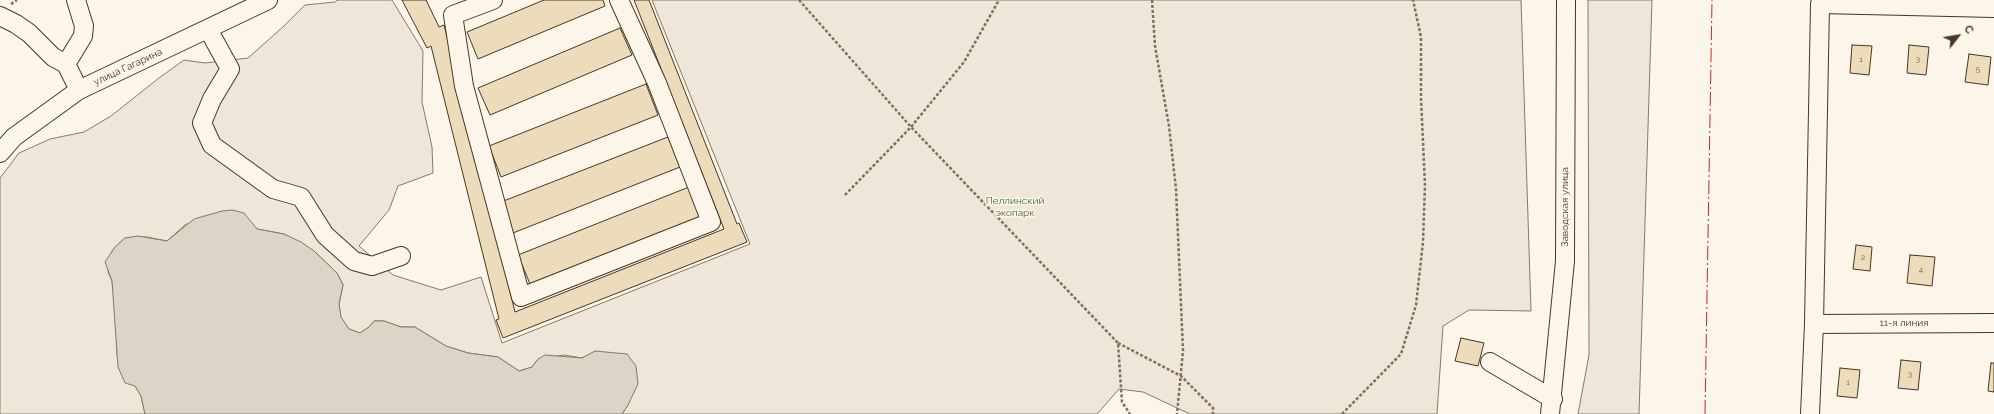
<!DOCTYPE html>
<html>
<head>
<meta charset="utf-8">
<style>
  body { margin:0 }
  #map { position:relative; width:1994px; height:414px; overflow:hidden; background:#fbf6e9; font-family:Raleway,sans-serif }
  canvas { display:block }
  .north { position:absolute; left:1938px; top:16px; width:40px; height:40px; -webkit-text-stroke:3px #fbf6e9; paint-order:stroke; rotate:59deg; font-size:11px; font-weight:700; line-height:16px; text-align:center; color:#4a3520 }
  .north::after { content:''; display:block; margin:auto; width:14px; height:18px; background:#4a3520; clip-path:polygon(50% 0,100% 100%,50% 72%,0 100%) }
</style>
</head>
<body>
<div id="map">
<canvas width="1994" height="414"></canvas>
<div class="north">С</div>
</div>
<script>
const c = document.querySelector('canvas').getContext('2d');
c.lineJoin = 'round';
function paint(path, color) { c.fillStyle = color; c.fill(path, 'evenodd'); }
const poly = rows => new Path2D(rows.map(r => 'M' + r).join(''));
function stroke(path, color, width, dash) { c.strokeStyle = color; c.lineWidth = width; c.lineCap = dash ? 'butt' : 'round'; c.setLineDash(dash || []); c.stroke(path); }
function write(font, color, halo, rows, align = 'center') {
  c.font = font + ' Raleway,sans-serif'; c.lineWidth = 3; c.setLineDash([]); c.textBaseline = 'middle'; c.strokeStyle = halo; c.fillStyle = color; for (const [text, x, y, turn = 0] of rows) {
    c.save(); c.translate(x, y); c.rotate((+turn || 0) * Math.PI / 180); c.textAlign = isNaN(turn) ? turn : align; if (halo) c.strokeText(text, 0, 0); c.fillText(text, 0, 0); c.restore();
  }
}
const green = poly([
  [337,0,392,0,423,51,422,102,432,147,433,173,398,186,389,210,359,246,393,275,441,290,481,277,502,343,750,244,652,0,1521,0,1531,311,1469,310,1443,326,1437,414,1190,414,1143,392,1119,389,1097,414,622,414,628,405,596,351,582,358,564,355,538,359,532,367,519,371,498,357,468,353,446,346,415,327,401,327,384,321,374,321,369,327,360,333,349,329,341,318,339,304,343,285,337,273,314,251,284,234,257,229,186,224,167,241,147,237,125,238,115,247,111,253,108,272,112,281,116,316,117,355,141,396,145,414,0,414,0,178,19,153,50,139,84,132,111,116,159,78,184,60,205,63,248,58,284,26,305,5,335,2,337,0],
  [1588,0,1652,0,1639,414,1578,414,1589,355,1588,0]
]);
paint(green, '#ede6d9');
stroke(green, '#887966', 1);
const water = poly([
  [232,210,244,213,257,229,284,234,301,242,314,251,337,273,343,285,339,304,341,317,349,329,360,333,369,327,374,321,384,321,401,327,415,327,446,346,468,353,498,357,519,371,532,367,538,359,545,355,582,358,595,351,627,354,636,366,638,384,628,405,622,414,145,414,141,396,135,386,125,383,118,367,112,281,105,262,115,247,125,238,138,236,167,241,194,219,222,211,232,210]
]);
paint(water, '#dcd4c6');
stroke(water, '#887966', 1);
const building = poly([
  [402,0,426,0,439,27,444,25,515,312,724,229,634,0,649,0,737,224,739,223,747,242,503,338,496,320,499,319,431,46,427,48,402,0],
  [544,0,603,0,605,6,478,59,467,32,544,0],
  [620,28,632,55,490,115,478,88,620,28],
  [1852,45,1872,46,1869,75,1850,73,1852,45],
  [1909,45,1929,47,1926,75,1907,73,1909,45],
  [1969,54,1991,57,1988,85,1965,82,1969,54],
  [646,84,658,115,501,177,489,146,646,84],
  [668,137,680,167,513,233,501,202,668,137],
  [689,187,700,217,530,284,518,255,689,187],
  [1856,245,1872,247,1870,271,1853,269,1856,245],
  [1910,255,1935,257,1932,286,1907,283,1910,255],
  [1461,338,1484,343,1478,366,1455,361,1461,338],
  [1901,360,1921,362,1918,390,1898,388,1901,360],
  [1991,363,1994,363,1994,392,1988,391,1991,363],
  [1840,368,1860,370,1857,398,1837,396,1840,368]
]);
paint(building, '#ecdcbc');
stroke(building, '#4a3520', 1);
const minor = poly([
  [76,0,84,26,83,36,66,64,79,90],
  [493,0,453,15,464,86,521,297,711,222,657,83,619,0],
  [0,16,16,24,29,33,53,57,66,64],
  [208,29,230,69,212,99,202,123,212,145,273,189,301,197,325,235,354,261,372,266,401,256],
  [0,153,14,137,79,90,268,0],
  [1814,324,1994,323],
  [1490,362,1553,399],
  [1550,414,1565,261,1566,0],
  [1810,414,1814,324,1820,4,1994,8]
]);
stroke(minor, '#4a3520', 20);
stroke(poly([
  [799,0,911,127,1118,343,1122,402,1130,414],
  [1152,0,1155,46,1169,126,1176,189,1183,351,1177,414],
  [11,4,17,0],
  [845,195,911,127,964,62,999,0],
  [1118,343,1181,376,1213,408,1213,414],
  [1342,414,1401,354,1416,305,1423,242,1425,185,1421,98,1421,37,1413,0]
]), '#7f6f5c', 2.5, [3, 2]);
stroke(minor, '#fbf6e9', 18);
stroke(poly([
  [1705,414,1712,0]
]), '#c62828', 1, [14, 3, 2, 3]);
write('8px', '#725f47', null, [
  ["1",1861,60],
  ["3",1918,60],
  ["5",1978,70],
  ["2",1863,258],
  ["4",1921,270],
  ["3",1910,375],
  ["1",1848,383]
]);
write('10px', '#4a3520', '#fbf6e9', [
  ["улица Гагарина",128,67,-25],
  ["Заводская улица",1565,207,-90],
  ["11-я линия",1904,323]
]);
write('10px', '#436837', '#fbf6e9', [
  ["Пеллинский",1015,201],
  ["экопарк",1015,213]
]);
</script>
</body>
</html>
